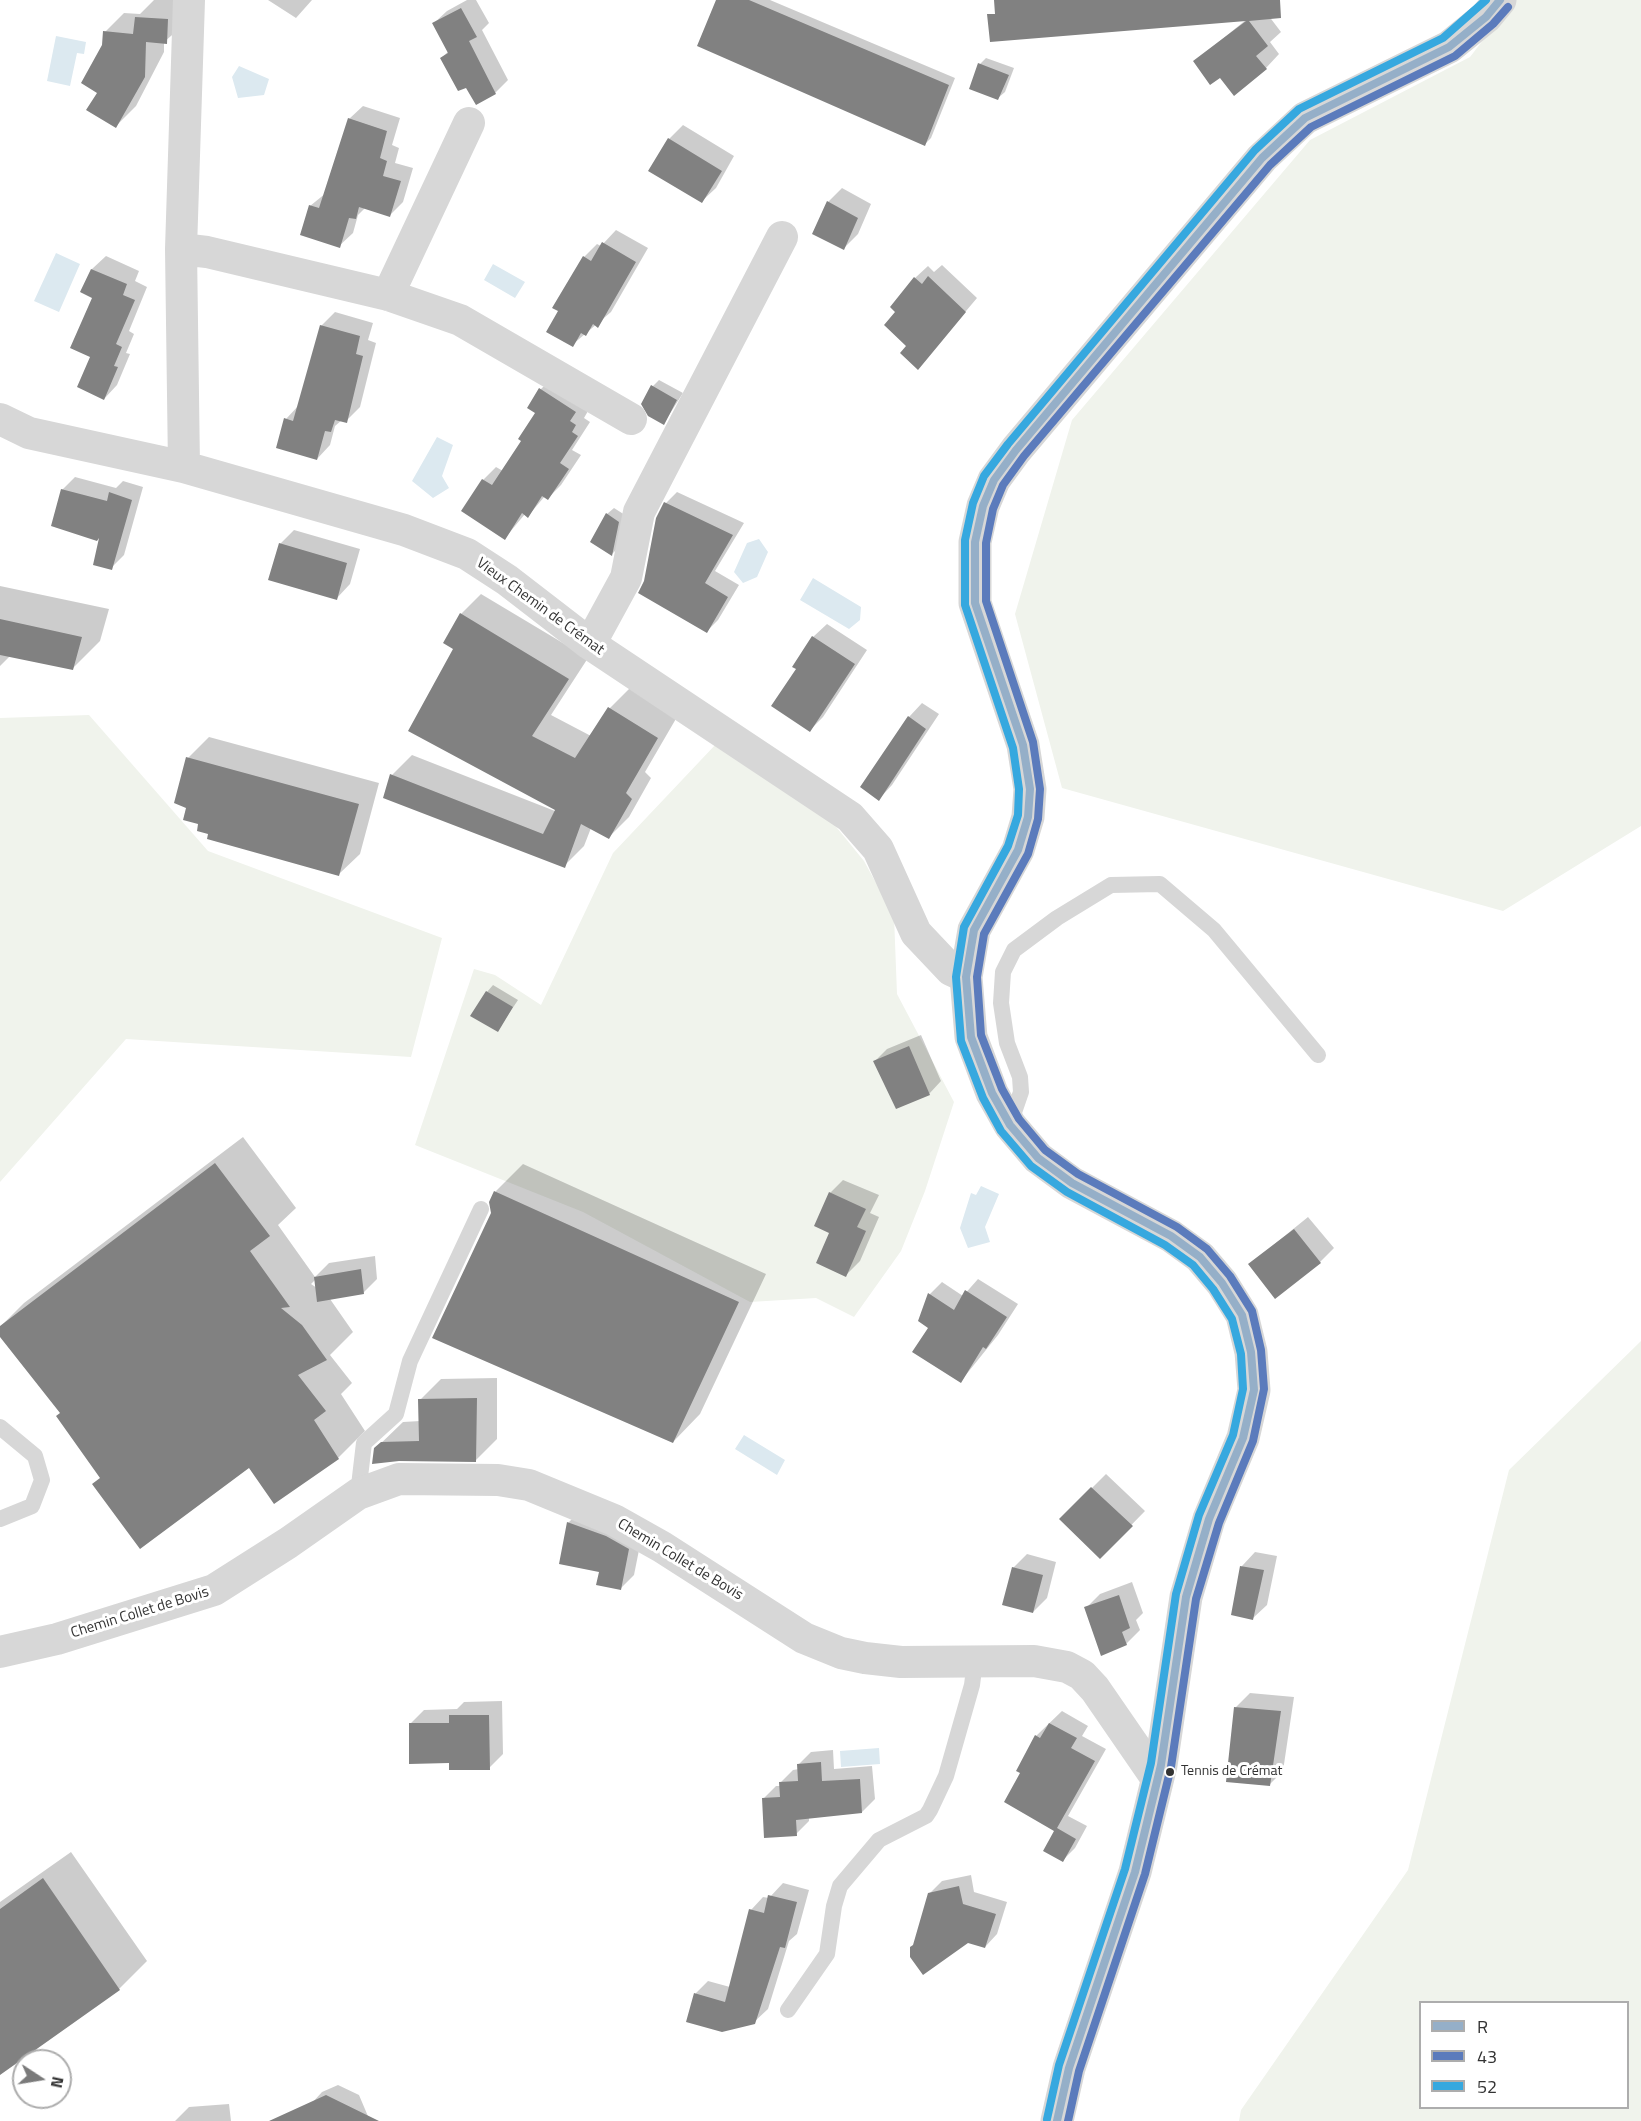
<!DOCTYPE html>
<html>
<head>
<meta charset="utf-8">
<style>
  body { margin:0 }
  #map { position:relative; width:1641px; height:2121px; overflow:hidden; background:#fff; font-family:"Titillium Web",sans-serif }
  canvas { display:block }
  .legend { position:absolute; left:1419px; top:2001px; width:210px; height:108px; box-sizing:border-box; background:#fff; border:2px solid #adadad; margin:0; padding:8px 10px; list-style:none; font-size:18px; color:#333 }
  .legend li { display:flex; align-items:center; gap:12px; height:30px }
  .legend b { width:30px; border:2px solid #adadad }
  .north { position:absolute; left:12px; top:2049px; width:60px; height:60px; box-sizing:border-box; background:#fff; border:2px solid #adadad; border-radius:50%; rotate:102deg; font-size:16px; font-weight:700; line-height:24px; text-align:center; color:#333 }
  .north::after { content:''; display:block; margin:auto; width:21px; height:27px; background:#7a7a7a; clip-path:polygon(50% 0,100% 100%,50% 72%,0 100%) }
</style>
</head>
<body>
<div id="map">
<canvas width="1641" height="2121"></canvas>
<ul class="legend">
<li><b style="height:8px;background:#95afc8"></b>R</li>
<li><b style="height:8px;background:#5b7bbc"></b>43</li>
<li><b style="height:8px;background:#36a8df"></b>52</li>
</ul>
<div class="north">N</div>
</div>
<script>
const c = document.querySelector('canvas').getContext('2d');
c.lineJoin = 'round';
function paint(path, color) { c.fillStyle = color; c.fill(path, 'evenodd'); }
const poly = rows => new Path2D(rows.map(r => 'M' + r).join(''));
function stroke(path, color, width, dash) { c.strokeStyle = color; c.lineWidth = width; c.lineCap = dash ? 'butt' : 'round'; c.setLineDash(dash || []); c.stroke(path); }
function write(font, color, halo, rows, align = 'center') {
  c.font = font + ' "Titillium Web",sans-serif'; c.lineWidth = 6; c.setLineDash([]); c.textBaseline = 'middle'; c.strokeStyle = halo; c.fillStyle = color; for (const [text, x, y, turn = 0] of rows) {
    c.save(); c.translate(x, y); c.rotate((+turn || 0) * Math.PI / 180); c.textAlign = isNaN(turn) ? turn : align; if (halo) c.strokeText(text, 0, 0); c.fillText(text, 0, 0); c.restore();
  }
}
paint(poly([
  [1514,0,1641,0,1641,826,1503,911,1062,788,1015,614,1072,420,1310,140,1470,57],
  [89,715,208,851,442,938,411,1057,126,1039,0,1182,0,718],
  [717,743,833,823,864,861,894,916,897,994,954,1102,925,1191,901,1251,854,1317,816,1298,750,1302,583,1212,415,1145,474,969,495,975,541,1005,613,853],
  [1641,1341,1641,2121,1239,2121,1241,2110,1408,1870,1509,1470],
  [1420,2002,1628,2002,1628,2108,1420,2108]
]), '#f0f3ec');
paint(poly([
  [56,36,86,42,84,54,77,53,70,86,47,81],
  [239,66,269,79,264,95,238,98,232,77],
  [56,253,80,264,59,312,34,301],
  [493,264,525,282,515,298,484,280],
  [437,437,453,445,442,476,449,488,433,498,412,481],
  [759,539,768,552,757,577,743,583,734,572,747,543],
  [813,578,861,607,860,620,849,629,800,600],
  [981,1186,999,1194,985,1227,990,1242,968,1248,960,1228,971,1193,976,1195],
  [744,1435,785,1460,777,1475,735,1449],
  [879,1748,880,1764,841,1767,840,1751]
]), '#dce9f0');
paint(poly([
  [154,0,187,0,186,23,164,42,164,52,136,106,116,126,99,93,105,32,124,13,140,14],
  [268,0,312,0,296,18],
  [467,0,476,0,489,23,482,30,508,80,495,93,476,103,467,86,441,58,449,51,434,23,447,11],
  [718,0,770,0,955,78,931,138,924,145],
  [1262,7,1281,32,1270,42,1279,54,1266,68,1220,75,1195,61],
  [986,58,1014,68,1005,92,998,98,980,64],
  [363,106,400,118,392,145,399,148,395,163,413,168,403,202,390,215,365,208,358,215,353,233,339,246,310,206,326,193,349,119],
  [683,125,734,156,716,188,702,201,669,139],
  [842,188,871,204,858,234,844,248,828,202],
  [616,230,648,248,611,312,572,345,584,257,597,244,601,246],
  [106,256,139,271,135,281,147,287,129,331,134,334,126,353,130,354,117,385,104,399,92,357,94,297,82,292,92,269],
  [942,265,977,298,918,368,897,312,915,278,928,266,934,272],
  [335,312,373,323,368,340,376,343,360,407,346,421,342,420,335,426,330,445,317,459,286,419,299,405,321,326],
  [554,376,588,411,584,418,590,422,572,450,581,455,561,485,548,498,545,496,528,516,525,514,505,538,483,480,496,467,503,471,523,441,537,412,541,389],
  [659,380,683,393,664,423,653,386],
  [75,477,116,488,123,481,143,487,124,555,111,568,101,534,62,490],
  [677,492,744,523,715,571,739,585,718,620,707,631,645,582,666,503],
  [614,508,625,515,618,548,612,554,607,514],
  [294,530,360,549,350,584,337,598,280,544],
  [0,586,109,609,100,641,72,669,11,655,0,666],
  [481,594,588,658,551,715,591,736,610,708,630,688,677,717,645,772,651,778,629,817,609,837,591,828,584,846,564,866,392,775,412,755,560,813,455,648,461,614],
  [827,624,867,650,823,717,810,730,798,669,813,637],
  [922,703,939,714,892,785,879,799,909,717],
  [209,737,379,783,360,854,339,874,210,833,188,807,188,758],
  [493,985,518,1000,498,1030,487,992],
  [921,1035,941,1081,929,1094,875,1061,887,1049],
  [243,1137,296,1208,278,1225,315,1277,329,1263,375,1256,377,1279,363,1293,330,1299,353,1332,330,1355,352,1383,341,1394,365,1431,338,1458,102,1477,61,1413,0,1334,0,1327,24,1303],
  [316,1279,317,1288,311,1284],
  [523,1164,766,1274,700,1414,673,1442,492,1214,491,1203,496,1191],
  [843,1180,879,1195,870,1213,879,1217,860,1261,846,1275,831,1232,830,1193],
  [1308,1217,1334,1248,1320,1262,1250,1264],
  [978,1279,1018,1304,998,1335,961,1381,930,1328,930,1294,942,1282,963,1296],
  [497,1378,497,1439,476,1460,375,1449,403,1422,420,1421,420,1400,441,1379],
  [1106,1474,1145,1511,1100,1557,1061,1519],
  [582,1509,642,1535,634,1575,620,1589,601,1571,568,1523],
  [1255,1552,1277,1556,1267,1605,1253,1618,1232,1614,1242,1566],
  [1027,1554,1056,1562,1047,1598,1033,1612,1013,1568],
  [1132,1582,1143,1613,1136,1620,1140,1630,1126,1644,1086,1608,1100,1594],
  [1250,1693,1294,1697,1283,1771,1269,1785,1236,1707],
  [502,1701,503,1754,489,1768,451,1762,410,1724,424,1710,457,1709,464,1702],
  [1062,1711,1088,1726,1082,1736,1106,1749,1068,1816,1087,1826,1075,1848,1063,1860,1056,1830,1022,1773,1036,1736],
  [833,1750,834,1769,872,1766,875,1799,862,1812,809,1818,809,1821,796,1834,763,1799,776,1786,781,1786,780,1783,793,1770,799,1769,798,1765,811,1752],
  [71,1852,147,1961,119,1989,0,2056,0,1902],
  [971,1875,974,1892,1007,1902,997,1934,985,1947,968,1941,915,1945,929,1894,942,1881],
  [783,1883,809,1890,797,1934,789,1941,768,2009,754,2022,688,2021,696,1993,708,1981,730,1987,751,1910,763,1897,769,1898],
  [338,2085,359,2095,370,2121,307,2121,311,2104,322,2092],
  [229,2104,231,2121,175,2121,189,2107]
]), '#0003');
paint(poly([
  [716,0,749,0,949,85,925,146,697,46],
  [994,0,1280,0,1281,18,1249,21,1268,46,1256,56,1267,69,1234,96,1220,78,1210,85,1193,61,1246,21,990,42,987,14,995,14],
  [461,8,477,37,469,41,496,94,476,105,466,88,458,91,440,58,448,53,432,23],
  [135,17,168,19,167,44,146,42,145,77,116,128,86,110,97,93,81,83,102,45,103,31,133,34],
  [978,63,1009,75,998,100,969,89],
  [348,118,387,131,380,158,387,161,383,176,401,181,390,217,359,207,356,219,349,218,340,248,300,235,309,205,319,208],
  [668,138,722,171,702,203,648,171],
  [827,201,858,218,844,250,812,234],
  [602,242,636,262,598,328,593,324,586,336,581,333,573,347,546,332,558,311,552,308,583,256,591,261],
  [91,269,127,284,123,295,135,300,116,344,122,347,114,366,118,367,104,400,77,387,90,357,70,348,92,298,80,292],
  [928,276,966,312,918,370,900,353,906,346,884,325,895,312,890,307,914,277,922,284],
  [320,325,360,336,356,354,363,356,347,423,335,420,331,432,325,431,317,460,276,448,284,418,293,421],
  [651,385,677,400,664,425,648,416,641,404],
  [539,388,576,412,570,421,576,425,572,432,578,436,560,463,569,469,548,500,542,496,528,518,522,513,505,540,461,511,482,479,492,485,521,441,518,439,535,413,527,408],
  [61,489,107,501,109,492,132,500,112,570,93,565,99,538,97,541,51,526],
  [664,502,733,535,705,583,728,597,707,633,638,593,644,581,656,518],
  [606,513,619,522,612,556,590,542],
  [279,543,347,563,337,600,268,580],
  [460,613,569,679,532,736,575,758,608,707,658,738,626,793,632,799,609,839,581,824,565,868,383,798,390,774,543,834,555,810,408,731,453,649,443,643],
  [0,619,82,637,73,670,0,655],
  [812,636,855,664,810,732,771,706,796,669,792,667],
  [908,716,926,729,879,801,860,787],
  [186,757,359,804,339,876,207,839,208,834,197,831,198,824,183,820,186,808,174,803],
  [486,991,513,1007,498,1032,470,1016],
  [909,1046,930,1095,896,1109,873,1061],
  [215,1163,270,1236,250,1251,290,1307,281,1308,302,1325,327,1360,298,1375,326,1411,314,1420,339,1459,274,1504,249,1468,140,1549,92,1484,100,1478,56,1416,60,1413,0,1337,0,1326],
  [494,1191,739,1302,673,1443,432,1338,491,1213,489,1202],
  [829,1192,866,1209,857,1227,866,1231,846,1277,816,1263,829,1233,814,1226],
  [1294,1229,1321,1263,1275,1299,1248,1264],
  [361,1269,364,1294,317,1302,314,1277],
  [965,1290,1007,1317,986,1349,983,1347,961,1383,912,1352,928,1328,918,1321,928,1293,954,1310],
  [477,1398,476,1462,399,1461,372,1464,374,1448,381,1442,419,1441,418,1399],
  [1091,1487,1133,1526,1100,1559,1059,1519],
  [567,1522,606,1536,629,1549,621,1590,596,1585,599,1572,559,1564],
  [1240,1566,1264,1570,1253,1620,1231,1615],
  [1012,1567,1043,1575,1033,1613,1002,1605],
  [1119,1595,1130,1628,1122,1632,1127,1645,1101,1656,1084,1607],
  [1234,1707,1281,1711,1270,1786,1226,1782],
  [449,1715,489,1715,490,1770,449,1770,449,1763,409,1764,409,1723,449,1723],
  [1049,1723,1077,1738,1071,1748,1095,1761,1057,1828,1076,1839,1063,1862,1043,1851,1054,1831,1004,1802,1020,1773,1016,1771,1035,1735,1040,1738],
  [821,1762,822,1781,860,1779,862,1813,796,1820,797,1836,764,1838,762,1798,780,1797,779,1782,798,1781,797,1764],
  [43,1878,120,1990,0,2075,0,1909],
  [959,1886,963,1904,996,1914,985,1948,968,1943,923,1975,910,1957,910,1947,913,1945,928,1893],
  [768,1895,797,1902,785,1948,780,1947,755,2024,722,2032,686,2022,694,1993,725,2002,749,1909,764,1913],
  [326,2095,379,2121,269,2121]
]), '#818181');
stroke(poly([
  [1010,1124,1021,1092,1020,1077,1007,1043,1001,1003,1003,972,1014,950,1057,918,1111,885,1160,884,1214,930,1318,1055],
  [0,1427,35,1456,42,1480,32,1506,0,1519],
  [358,1494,364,1443,396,1414,410,1361,481,1209],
  [788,2010,827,1954,834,1906,840,1886,879,1840,926,1816,930,1810,946,1776,972,1685,975,1661]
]), '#d7d7d7', 16);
stroke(poly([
  [181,249,207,252,388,295,460,320,631,419],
  [388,295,469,123],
  [0,419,29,433,184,467,404,530,467,554,507,580,590,644,850,817,878,849,916,933,951,970,966,977],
  [184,467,181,249,189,0],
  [590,644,626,578,639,512,782,237],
  [0,1652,57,1639,214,1590,288,1543,358,1494,399,1479,498,1480,529,1485,614,1520,662,1547,804,1638,841,1653,865,1658,901,1662,1034,1661,1067,1667,1082,1675,1095,1689,1157,1779]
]), '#d7d7d7', 32);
stroke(poly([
  [1057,2121,1069,2068,1135,1872,1161,1765,1186,1597,1209,1519,1243,1438,1254,1390,1251,1352,1242,1315,1222,1283,1200,1257,1171,1236,1072,1183,1038,1158,1010,1125,992,1093,971,1037,966,977,974,930,1018,850,1028,817,1030,789,1023,745,975,603,975,542,983,506,994,480,1016,450,1262,158,1305,118,1449,47,1486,17,1500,0]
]), '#d7d7d7', 33);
stroke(poly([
  [1057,2121,1069,2068,1135,1872,1161,1765,1186,1597,1209,1519,1243,1438,1254,1390,1251,1352,1242,1315,1222,1283,1200,1257,1171,1236,1072,1183,1038,1158,1010,1125,992,1093,971,1037,966,977,974,930,1018,850,1028,817,1030,789,1023,745,975,603,975,542,983,506,994,480,1016,450,1262,158,1305,118,1449,47,1486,17,1500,0]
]), '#95afc8', 8);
stroke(poly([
  [1068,2121,1079,2071,1145,1874,1171,1767,1196,1599,1219,1523,1253,1441,1264,1389,1261,1350,1252,1311,1230,1276,1207,1249,1177,1227,1078,1174,1045,1150,1019,1119,1002,1089,981,1035,977,977,984,934,1028,854,1038,819,1040,789,1033,742,986,601,986,543,993,509,1003,485,1024,456,1270,165,1311,127,1455,56,1493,24,1508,7]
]), '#5b7bbc', 8);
stroke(poly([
  [1047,2119,1059,2065,1125,1869,1151,1763,1176,1594,1199,1515,1233,1435,1243,1389,1241,1354,1232,1319,1213,1289,1193,1265,1165,1245,1067,1192,1031,1166,1001,1131,983,1098,961,1041,956,977,964,927,1008,846,1018,815,1019,789,1013,748,965,605,965,540,973,503,984,476,1008,444,1255,150,1299,109,1443,38,1486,0]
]), '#36a8df', 8);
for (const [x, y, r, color] of [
  [1170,1772,5,"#333"]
]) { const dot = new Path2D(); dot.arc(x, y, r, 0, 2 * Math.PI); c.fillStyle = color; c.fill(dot); stroke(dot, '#fff', 2); }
write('14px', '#333', '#fff', [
  ["Tennis de Crémat",1181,1772]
], 'left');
write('15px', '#333', '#fff', [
  ["Vieux Chemin de Crémat",540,607,36],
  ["Chemin Collet de Bovis",680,1560,31],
  ["Chemin Collet de Bovis",140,1613,-17]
]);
</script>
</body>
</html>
